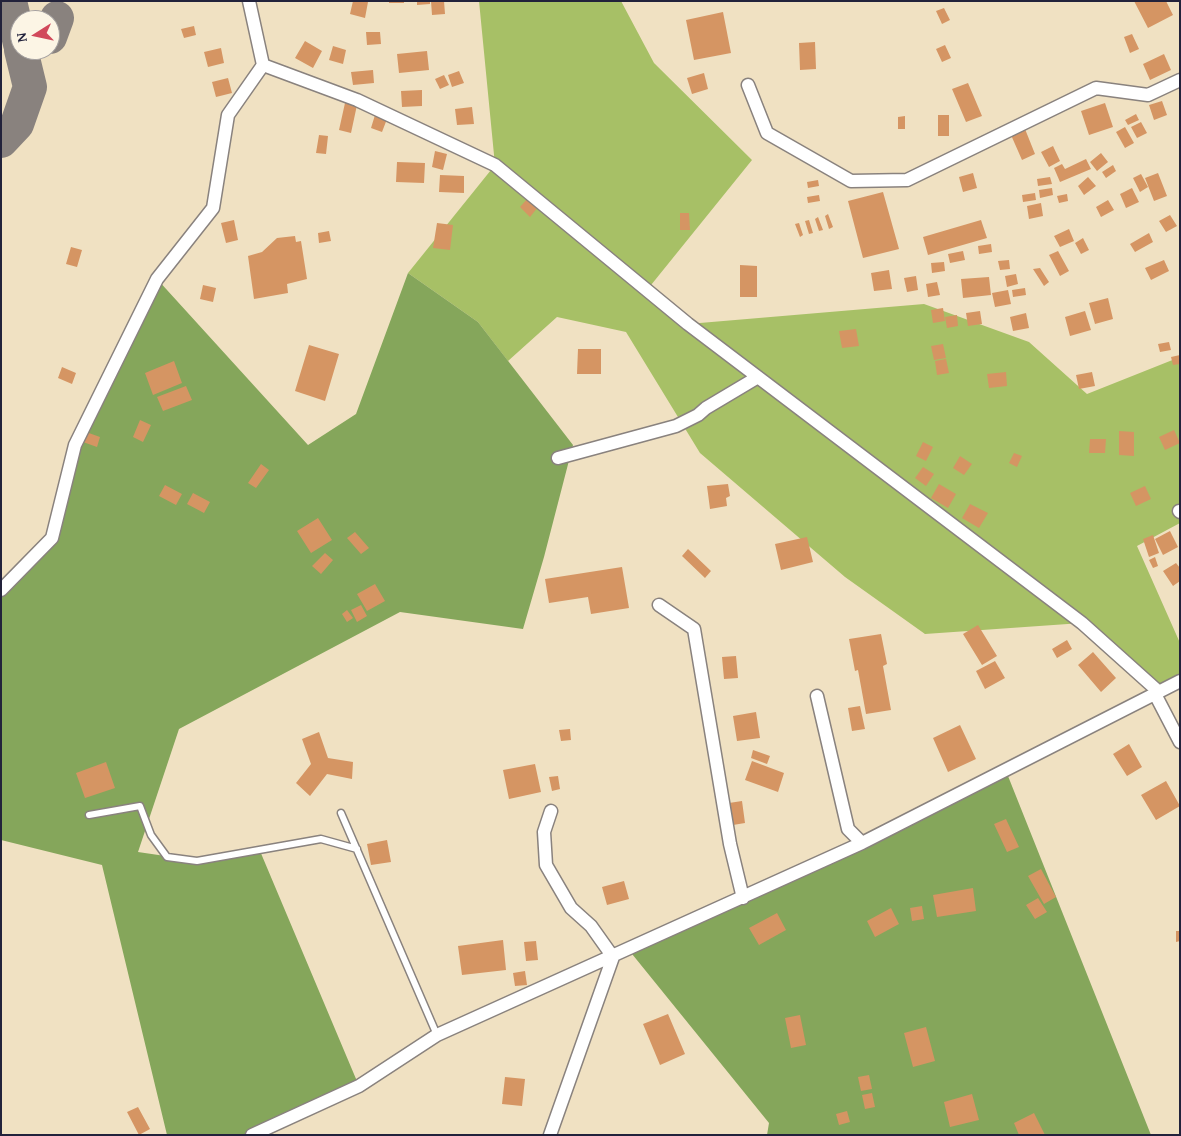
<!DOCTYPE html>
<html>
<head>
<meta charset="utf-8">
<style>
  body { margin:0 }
  #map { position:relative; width:1181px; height:1136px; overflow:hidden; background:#f0e1c2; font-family:"Gentium Book Plus",serif }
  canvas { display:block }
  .frame { position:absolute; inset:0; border:2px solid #22223b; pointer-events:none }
  .north { position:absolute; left:10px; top:10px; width:50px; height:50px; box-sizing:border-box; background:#fcf5e5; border:1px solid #a5a1a1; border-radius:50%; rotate:260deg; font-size:14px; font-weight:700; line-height:20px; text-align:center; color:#22223b }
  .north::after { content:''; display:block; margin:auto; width:18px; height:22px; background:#d1495b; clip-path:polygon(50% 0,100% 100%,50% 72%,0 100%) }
</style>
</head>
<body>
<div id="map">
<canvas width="1181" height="1136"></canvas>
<div class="frame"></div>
<div class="north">N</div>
</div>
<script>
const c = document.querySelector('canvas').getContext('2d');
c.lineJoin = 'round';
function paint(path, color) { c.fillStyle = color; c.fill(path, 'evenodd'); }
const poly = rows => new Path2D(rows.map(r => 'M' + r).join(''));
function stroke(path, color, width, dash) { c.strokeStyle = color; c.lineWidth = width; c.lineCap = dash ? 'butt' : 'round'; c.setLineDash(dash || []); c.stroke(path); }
paint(poly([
  [479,1,621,1,654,63,752,160,647,290,688,324,924,304,1029,342,1087,394,1180,357,1180,523,1137,546,1180,643,1180,681,1159,692,1082,623,925,634,845,577,700,453,626,332,557,317,508,361,478,322,408,273,495,165]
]), '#a7c066');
paint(poly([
  [408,273,478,322,573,445,544,557,523,629,400,612,179,729,138,852,206,862,260,851,359,1086,252,1135,167,1135,102,865,1,840,1,590,52,538,75,445,157,279,308,445,356,414],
  [1006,771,1151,1135,767,1135,769,1123,628,949]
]), '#85a65b');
stroke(poly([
  [10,1,20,44],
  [50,37,57,18],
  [1,141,17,124,30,87,21,50]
]), '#89827e', 34);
paint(poly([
  [353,1,368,2,365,18,350,14],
  [389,1,404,1,404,3,389,3],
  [417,1,430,1,430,4,417,5],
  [431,1,444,1,445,14,432,15],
  [1134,1,1166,1,1173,15,1148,28],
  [944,8,950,20,942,24,936,11],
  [723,12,731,53,694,60,686,20],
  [194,26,196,35,184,38,181,29],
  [366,32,380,32,381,44,367,45],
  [1132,34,1139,49,1130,53,1124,37],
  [305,41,322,51,313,68,295,58],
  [815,42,816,69,800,70,799,43],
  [945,45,951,58,942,62,936,49],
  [333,46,346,50,343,64,329,60],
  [221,48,224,63,208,67,204,52],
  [427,51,429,70,399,73,397,54],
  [1164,54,1171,70,1150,80,1143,64],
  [373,70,374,83,353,85,351,72],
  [459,71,464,83,452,87,448,75],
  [704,73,708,89,692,94,687,78],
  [444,75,449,85,440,89,435,79],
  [228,78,232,93,216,97,212,82],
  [968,83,982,116,966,122,952,89],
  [422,90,422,106,402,107,401,91],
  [1162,101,1167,115,1154,120,1149,105],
  [345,103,357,105,351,133,339,130],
  [1105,103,1113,127,1089,135,1081,111],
  [472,107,474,124,457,125,455,109],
  [1136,114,1139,120,1128,125,1125,120],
  [375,115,387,119,382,132,371,128],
  [938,115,949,115,949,136,938,136],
  [905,116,905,129,898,129,898,117],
  [1141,122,1147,133,1137,138,1131,127],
  [1125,127,1134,143,1125,148,1116,132],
  [1025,129,1035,154,1022,160,1011,135],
  [319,135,328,136,326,154,316,153],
  [1053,146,1060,161,1049,167,1041,152],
  [435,151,447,154,443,170,432,167],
  [1101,153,1108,162,1097,171,1090,162],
  [1086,159,1091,169,1060,182,1054,168,1062,164,1065,169],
  [397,162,425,163,424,183,396,182],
  [1113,165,1116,171,1106,178,1102,172],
  [973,173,977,188,963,192,959,177],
  [1158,173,1167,196,1154,201,1145,178],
  [1141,174,1148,187,1140,192,1133,178],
  [440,175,464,176,464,193,439,192],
  [1050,177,1052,184,1038,186,1037,179],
  [1088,177,1096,186,1084,195,1078,186],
  [818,180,819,186,808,188,807,182],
  [1052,188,1053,195,1040,198,1039,190],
  [1132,188,1139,202,1126,208,1120,194],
  [883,192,899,249,863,258,848,201],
  [1035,193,1036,200,1023,202,1022,195],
  [1067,194,1068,201,1059,203,1057,196],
  [819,195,820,201,808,203,807,197],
  [528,198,538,207,530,217,520,207],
  [1108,200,1114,210,1101,217,1096,207],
  [1041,203,1043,216,1029,219,1027,206],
  [680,213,689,213,690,230,680,230],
  [828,214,833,227,829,229,825,216],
  [1170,215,1177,226,1166,232,1159,221],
  [818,217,823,230,819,231,815,219],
  [234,220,238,240,226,243,221,223],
  [809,220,813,233,809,234,805,221],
  [981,220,987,238,928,255,923,237],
  [437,223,453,225,450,250,433,248],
  [799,223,803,235,800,237,795,224],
  [1069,229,1074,241,1060,247,1054,236],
  [329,231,331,241,319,243,318,233],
  [1149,233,1153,242,1135,252,1130,244],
  [295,236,296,242,301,241,307,279,287,284,288,293,254,299,248,256,262,252,277,238],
  [1083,238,1089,250,1081,254,1075,243],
  [991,244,992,252,979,254,978,246],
  [71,247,82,250,77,267,66,264],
  [963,251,965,260,950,263,948,254],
  [1058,251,1069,271,1060,276,1049,255],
  [1009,260,1010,269,1000,270,998,261],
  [1164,260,1169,271,1151,280,1145,268],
  [944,262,945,271,932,273,931,263],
  [740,265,757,266,757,297,740,297],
  [1040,268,1049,282,1044,286,1033,269],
  [889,270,892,289,874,291,871,273],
  [1016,274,1018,284,1007,287,1005,276],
  [916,276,918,290,907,292,904,278],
  [989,277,991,295,963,298,961,279],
  [937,282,940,295,928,297,926,284],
  [203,285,216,288,213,302,200,299],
  [1025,288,1026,295,1013,297,1012,290],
  [1008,290,1011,304,995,307,992,293],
  [1108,298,1113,319,1095,324,1089,303],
  [943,308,945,321,933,323,931,310],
  [980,311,982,324,968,326,966,313],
  [1085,311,1091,330,1070,336,1065,317],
  [1026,313,1029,328,1013,331,1010,317],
  [957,315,958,326,947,328,945,317],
  [856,329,859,346,842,348,839,331],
  [1169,342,1171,350,1160,352,1158,344],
  [943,344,946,358,934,360,931,346],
  [309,345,339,354,325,401,295,391],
  [578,349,601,349,601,374,577,374],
  [1180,355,1180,364,1173,365,1171,357],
  [946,359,949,373,937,375,935,361],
  [174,361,182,383,153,395,145,373],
  [62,367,76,373,72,384,58,378],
  [1006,372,1007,386,989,388,987,374],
  [1092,372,1095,386,1079,389,1076,375],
  [186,386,192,400,163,411,157,397],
  [140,420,151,425,143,442,133,437],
  [1174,430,1180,443,1165,450,1159,437],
  [1119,431,1134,432,1134,456,1119,455],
  [86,432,100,437,97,447,83,442],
  [1090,439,1106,439,1105,453,1089,453],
  [923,442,933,447,926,461,916,456],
  [1014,453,1022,456,1017,467,1009,463],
  [960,456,972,464,964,475,953,468],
  [261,464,269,470,256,488,248,483],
  [923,467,934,474,926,486,915,478],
  [728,484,730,496,726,498,727,506,710,509,707,486],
  [939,484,956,494,948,508,931,498],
  [165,485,182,494,176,505,159,496],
  [1145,486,1151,499,1136,506,1130,493],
  [193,493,210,502,204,513,187,504],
  [970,504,988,513,979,528,962,518],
  [318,518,332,540,311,553,297,531],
  [1170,531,1178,547,1163,555,1155,539],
  [355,532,369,548,361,554,347,538],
  [1153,535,1159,553,1149,557,1143,539],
  [807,537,813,562,781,570,775,544],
  [688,549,711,571,705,578,682,556],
  [325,553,333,560,321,574,312,566],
  [1155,557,1158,566,1153,568,1149,560],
  [1176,563,1180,568,1180,581,1173,586,1163,571],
  [622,567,629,608,591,614,588,597,549,603,545,579],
  [375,584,385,601,367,611,357,594],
  [361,605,367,616,357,622,351,610],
  [347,610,353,618,347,622,342,614],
  [978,625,997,656,982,665,963,634],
  [881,634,887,664,883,666,891,710,866,714,858,670,855,671,849,639],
  [1067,640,1072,649,1057,658,1052,649],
  [1093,652,1116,678,1101,692,1078,665],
  [736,656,738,678,724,679,722,657],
  [995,661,1005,678,985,689,976,671],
  [860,706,865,729,852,731,848,708],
  [756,712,760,738,737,741,733,716],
  [960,725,976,759,948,772,933,738],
  [570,729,571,740,561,741,559,730],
  [319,732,328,758,353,762,352,779,327,774,310,796,296,783,311,764,302,739],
  [1129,744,1142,767,1127,776,1113,754],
  [753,750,770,756,767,764,751,758],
  [752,761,784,773,778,792,745,780],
  [106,762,115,788,85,798,76,773],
  [535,764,541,792,509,799,503,770],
  [558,776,560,789,552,791,549,777],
  [1166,781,1180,806,1156,820,1141,795],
  [742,801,745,823,733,825,729,803],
  [1006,819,1019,847,1007,852,994,824],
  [387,840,391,862,371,865,367,844],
  [1041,869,1056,897,1044,904,1028,876],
  [624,881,629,899,607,905,602,887],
  [973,888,976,911,937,917,933,895],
  [1038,898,1047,912,1035,919,1026,905],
  [922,906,924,919,912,921,910,908],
  [891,908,899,924,875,937,867,921],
  [777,913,786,930,759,945,749,928],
  [1176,931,1180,931,1180,941,1176,942],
  [503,940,506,970,462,975,458,946],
  [536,941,538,960,526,961,524,942],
  [525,971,527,985,515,986,513,973],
  [668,1014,685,1054,660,1065,643,1024],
  [800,1015,806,1045,791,1048,785,1018],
  [926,1027,935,1061,913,1067,904,1033],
  [869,1075,872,1089,861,1091,858,1077],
  [505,1077,525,1079,522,1106,502,1104],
  [872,1093,875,1107,865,1109,862,1095],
  [972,1094,979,1120,950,1127,944,1102],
  [138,1107,150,1129,139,1135,127,1112],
  [847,1111,850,1122,839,1125,836,1114],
  [1034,1113,1045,1135,1019,1135,1014,1123]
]), '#d59563');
const lane = poly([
  [341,813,437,1035],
  [89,815,140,806,151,835,167,857,197,861,321,839,357,849]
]);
const street = poly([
  [249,1,263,65,357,100,495,165,688,324,1082,623,1159,692],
  [748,85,767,133,851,181,907,180,1096,88,1148,95,1180,80],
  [558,458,676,426,698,415,706,408,758,377],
  [1179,511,1180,512],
  [1,590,52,538,75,445,157,279,213,208,228,115,263,65],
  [659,605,694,629,730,844,743,898],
  [1155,694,1180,742],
  [817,696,848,829,862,843],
  [252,1135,359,1086,437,1035,862,843,1180,681],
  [550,1135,613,957,591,926,571,908,546,865,544,832,551,811]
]);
stroke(lane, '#89827e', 9);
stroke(street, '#89827e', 15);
stroke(lane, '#fff', 6);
stroke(street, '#fff', 12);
</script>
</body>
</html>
